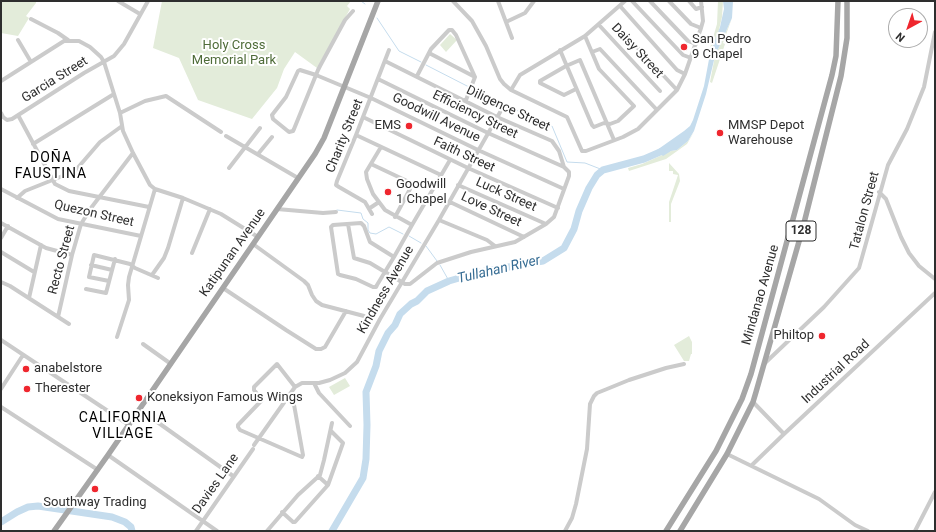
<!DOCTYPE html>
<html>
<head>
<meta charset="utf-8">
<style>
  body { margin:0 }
  #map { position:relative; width:936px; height:532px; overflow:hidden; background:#fff; font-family:Roboto,sans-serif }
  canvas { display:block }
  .frame { position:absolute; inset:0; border:2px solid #2e2e2e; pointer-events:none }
  .north { position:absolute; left:888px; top:8px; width:40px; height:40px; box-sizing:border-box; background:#fff; border:1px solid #ababab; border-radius:50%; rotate:220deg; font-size:11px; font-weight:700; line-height:16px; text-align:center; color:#2e2e2e }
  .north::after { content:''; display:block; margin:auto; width:14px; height:18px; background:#ef262e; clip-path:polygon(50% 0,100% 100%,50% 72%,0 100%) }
</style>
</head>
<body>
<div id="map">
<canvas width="936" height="532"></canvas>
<div class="frame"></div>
<div class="north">N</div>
</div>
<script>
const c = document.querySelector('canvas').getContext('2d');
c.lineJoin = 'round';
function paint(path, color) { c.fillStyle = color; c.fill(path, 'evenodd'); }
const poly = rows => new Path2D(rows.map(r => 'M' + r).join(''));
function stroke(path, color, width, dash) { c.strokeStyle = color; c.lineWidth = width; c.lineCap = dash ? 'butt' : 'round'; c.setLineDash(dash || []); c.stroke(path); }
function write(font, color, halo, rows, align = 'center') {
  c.font = font + ' Roboto,sans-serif'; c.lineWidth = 4; c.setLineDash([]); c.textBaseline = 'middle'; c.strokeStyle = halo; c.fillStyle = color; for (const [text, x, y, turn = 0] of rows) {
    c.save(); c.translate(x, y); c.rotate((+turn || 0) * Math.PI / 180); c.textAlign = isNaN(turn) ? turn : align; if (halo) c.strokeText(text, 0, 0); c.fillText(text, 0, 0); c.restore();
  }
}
paint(poly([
  [1,1,36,1,36,3,26,16,29,18,18,36,1,33],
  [162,1,351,1,347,6,350,9,317,68,295,52,284,69,277,88,252,119,198,100,179,58,153,48],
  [718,1,723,1,722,17,718,34,715,43,710,48,717,24],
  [732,18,723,43,725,44,712,83,710,82,715,56],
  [450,34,457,40,446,52,440,45],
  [694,132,687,144,666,159,629,171,628,168,642,164,671,151,677,150,688,141],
  [669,163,679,174,680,181,671,204,671,222,669,222,669,202,678,175,673,174,673,171,669,171],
  [689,336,692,342,692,354,691,354,689,361,684,361,674,345],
  [345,378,350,386,334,395,329,387]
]), '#e3ecda');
paint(poly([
  [723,1,733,1,732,18,715,56,706,94,694,131,688,141,677,150,671,151,663,156,657,150,684,131,690,126,693,120,704,86,710,54,720,27,724,9]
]), '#c5dced');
stroke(poly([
  [361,1,365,4],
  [377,18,399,51,421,62],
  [426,65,469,87],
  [475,90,498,102,552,126,567,162,585,163,603,170],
  [337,210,361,213,363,219,368,223,368,230,370,233,376,234,389,227,403,234],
  [409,236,421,243],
  [426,246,437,261],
  [440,265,449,281]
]), '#c5dced', 1);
stroke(poly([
  [1,522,17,512,28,507,38,506,112,517,125,522,131,527,132,531],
  [332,531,363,478,366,459,367,425,366,392,376,366,379,351,388,333,395,325,400,314,411,304,417,301,427,291,449,281,480,272,543,261,564,248,574,229,579,211,589,188,597,175,603,170,644,159,667,149]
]), '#c5dced', 7);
stroke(poly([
  [118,1,140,14],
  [453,1,472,21,486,46,500,79,504,84,511,90,567,117,582,151,586,151,623,137,638,129,677,90,685,74,701,28,703,21,701,1],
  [498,1,512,38],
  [632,1,683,55,691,58],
  [650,1,688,41,696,44],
  [669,1,691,24,701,28],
  [689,1,696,9,702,7],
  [620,6,677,70,685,74],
  [353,11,345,20,320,66,318,70,316,75,294,129,293,131,289,132,273,119,272,115,286,97,298,71,300,70,316,75,371,98,478,150,564,189],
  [31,19,58,33,68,40],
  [506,22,525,13,534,1],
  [599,25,660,91],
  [620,29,677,90],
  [18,40,31,62],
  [560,50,592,125,594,127,604,123,610,124,618,121,634,106,599,69,585,36],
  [592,52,600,49,657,110],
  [429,53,475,77],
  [417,76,431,49,449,30,452,30,456,35,475,77,466,100],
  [378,79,488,133,564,167],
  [1,81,64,41,79,41,90,47,101,57,104,62,120,113,123,131,133,153,150,185,155,189,183,198,221,214,258,237],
  [576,89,564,95,540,83,540,81,566,66,580,60,614,140],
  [511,90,520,75,585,36,625,1],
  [1,113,3,117,7,120,12,119,84,73,114,56,124,44,148,1],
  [120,113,145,101,166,96,221,132],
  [18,115,55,184,69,191,149,207],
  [363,117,468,168,558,208],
  [356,135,441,175],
  [226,136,298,178],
  [33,144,114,94],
  [381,147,366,172,367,179,373,194,385,210,412,225],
  [258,154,272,137],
  [371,164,407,181,411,185,410,189,395,217],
  [229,168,260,128],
  [458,185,546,224],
  [1,189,58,219,141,236],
  [879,192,886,199,901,237,909,253,919,266,935,279],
  [17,198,25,191,75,171,100,142,122,126],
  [450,202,524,237],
  [370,208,379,202],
  [277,209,323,213,336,212],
  [372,214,365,202,339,187,336,185,337,181,356,135,389,50],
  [439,220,487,240,495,246],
  [1,223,46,248,72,255],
  [348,224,354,258,370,263,405,284,410,284,437,263,471,252,515,242,546,224,554,217,569,176,569,172,564,167,559,151,552,141,497,117,385,61],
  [1,238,8,226],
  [253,244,304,281,308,285,312,295,316,301,322,305,364,316],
  [1,252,34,272],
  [192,253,210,209],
  [394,257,370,242,364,226,361,223,333,225,331,227,338,274,340,275,356,279,373,287,376,287,377,285,394,257,412,225,450,160],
  [91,265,112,270],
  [152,275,164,258,168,248,183,198],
  [109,281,89,277,94,255,130,264,135,268,158,278],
  [1,282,10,286,69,324],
  [223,288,286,330,316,349,321,349,325,347,346,311],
  [86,289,106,293,115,259],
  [29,298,41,245],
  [58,317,72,255,81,224,91,208,133,153],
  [117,337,129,300,128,285,129,277,155,189],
  [1,340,129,425],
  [143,344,171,364],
  [764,364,824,307,859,268,888,165,907,129,924,87,935,32],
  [314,383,319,393,350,426],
  [1,389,23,355],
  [290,394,293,399,303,455,302,457,240,430,238,427,238,425,262,400,254,390,254,387,277,364,295,387],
  [753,402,784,434],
  [1,407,98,470],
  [139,409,233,476],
  [254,445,295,387,302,383,319,383,330,380,345,373,357,362,380,319,439,220,503,107],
  [727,454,819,499,855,525,868,531],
  [108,455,217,531],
  [752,465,784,434,935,293],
  [318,476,328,485],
  [282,512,293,522,295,522,328,485,343,443,331,431],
  [196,531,253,449],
  [267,531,298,495,320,475,324,460,332,423],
  [565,531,572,518,576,504,587,449,590,404,594,396,597,393,607,389,629,380,666,368,684,364],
  [915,531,935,492]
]), '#cbcbcb', 4);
stroke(poly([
  [54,531,108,455,315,154,324,138,378,1],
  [666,531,716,451,742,399,751,374,832,75,836,56,838,1],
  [680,531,727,454,753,402,756,392,802,231,841,76,847,38,847,1]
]), '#a6a6a6', 5.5);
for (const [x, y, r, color] of [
  [684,47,4,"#ef262e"],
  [409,126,4,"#ef262e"],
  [720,133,4,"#ef262e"],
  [388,192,4,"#ef262e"],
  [822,336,4,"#ef262e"],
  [26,369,4,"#ef262e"],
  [27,389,4,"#ef262e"],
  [139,398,4,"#ef262e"],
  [95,489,4,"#ef262e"]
]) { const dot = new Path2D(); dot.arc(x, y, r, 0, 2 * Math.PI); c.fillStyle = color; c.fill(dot); stroke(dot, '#fff', 1.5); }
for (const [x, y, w] of [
  [801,231,30]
]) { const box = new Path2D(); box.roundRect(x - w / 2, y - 10, w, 20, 3); c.fillStyle = '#fff'; c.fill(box); stroke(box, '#2e2e2e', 1); }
write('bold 12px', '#2e2e2e', null, [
  ["128",801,231]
]);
write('13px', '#2e2e2e', '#fff', [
  ["San Pedro",692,40],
  ["9 Chapel",692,55],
  ["EMS",401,126,"right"],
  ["MMSP Depot",728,126],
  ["Warehouse",728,141],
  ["Goodwill",396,185],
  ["1 Chapel",396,200],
  ["Philtop",814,336,"right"],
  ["anabelstore",34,369],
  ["Therester",35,389],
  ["Koneksiyon Famous Wings",147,398],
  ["Southway Trading",95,503,"center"]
], 'left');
write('13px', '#4f6c39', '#fff', [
  ["Holy Cross",234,46],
  ["Memorial Park",234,61]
]);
write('13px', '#2e2e2e', '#fff', [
  ["Daisy Street",637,51,47],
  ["Garcia Street",55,80,-32],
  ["Diligence Street",508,109,25],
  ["Efficiency Street",475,115,26],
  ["Goodwill Avenue",436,118,26],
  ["Charity Street",345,136,-68],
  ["Faith Street",464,155,25],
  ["Luck Street",506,195,24],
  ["Love Street",491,210,25],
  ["Tatalon Street",865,211,-75],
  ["Quezon Street",94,214,13],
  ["Katipunan Avenue",233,253,-55],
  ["Recto Street",62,260,-75],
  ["Kindness Avenue",386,290,-60],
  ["Mindanao Avenue",761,295,-74],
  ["Industrial Road",836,372,-43],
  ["Davies Lane",216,484,-55]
]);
c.letterSpacing = '1px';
write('14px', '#000', '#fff', [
  ["DOÑA",51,158],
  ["FAUSTINA",51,174],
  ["CALIFORNIA",123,418],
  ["VILLAGE",123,434]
]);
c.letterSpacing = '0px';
write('italic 14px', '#376d94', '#fff', [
  ["Tullahan River",499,270,-13]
]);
</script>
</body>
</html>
